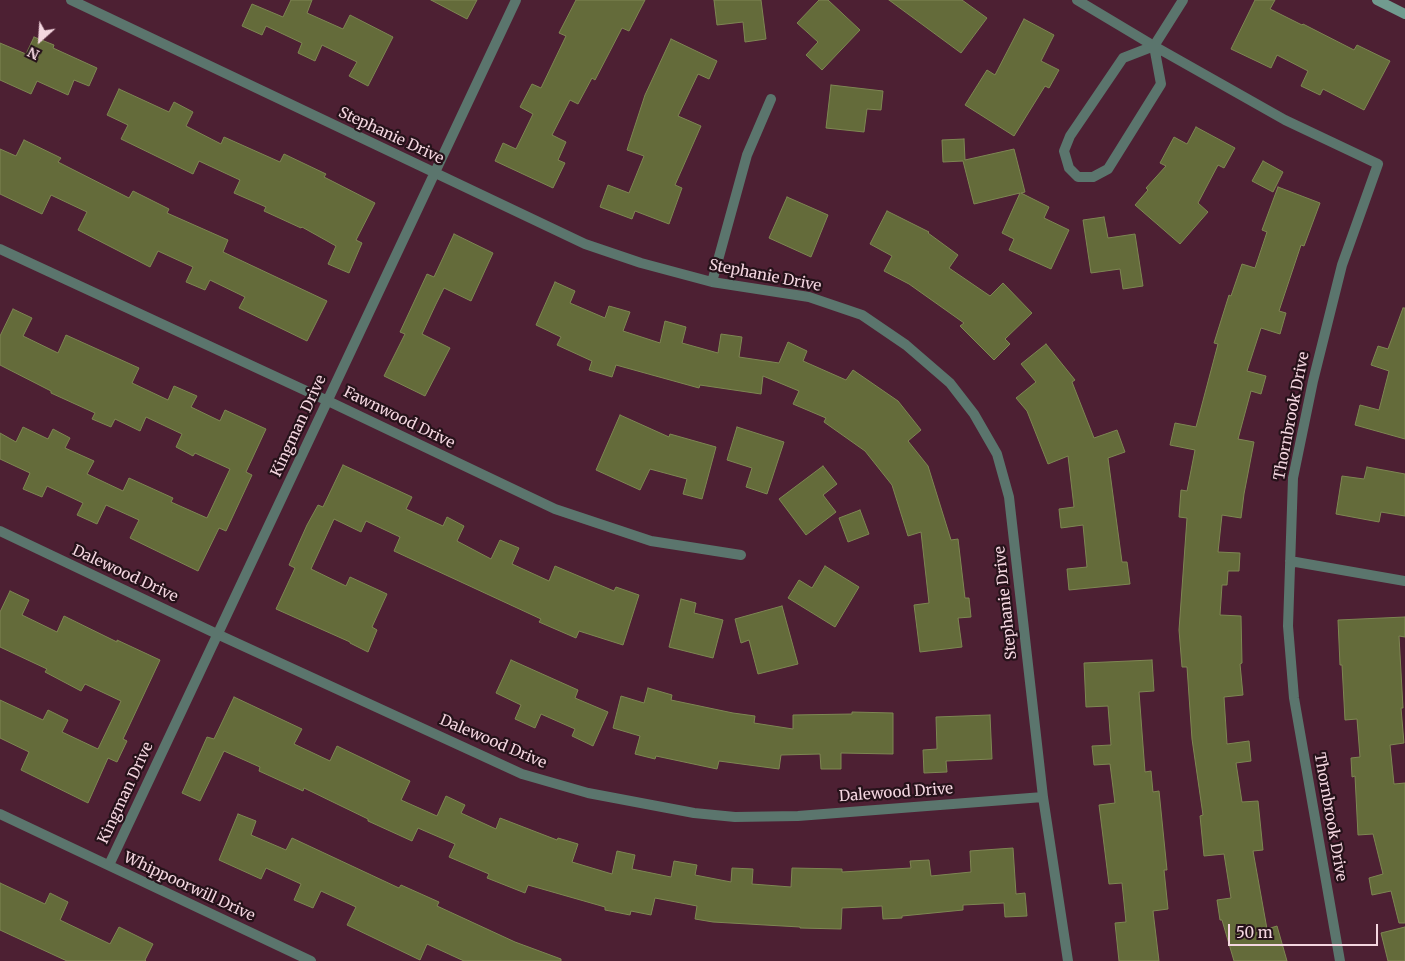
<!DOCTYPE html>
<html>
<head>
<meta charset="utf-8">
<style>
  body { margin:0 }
  #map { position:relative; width:1405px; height:961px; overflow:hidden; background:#4d2033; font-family:Merriweather,serif }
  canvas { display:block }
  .north { position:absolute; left:15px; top:15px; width:50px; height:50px; -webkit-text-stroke:4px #26121a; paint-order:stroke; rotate:206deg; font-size:14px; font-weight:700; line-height:20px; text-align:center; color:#f4d6e0 }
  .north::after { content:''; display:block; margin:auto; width:18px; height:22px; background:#f4d6e0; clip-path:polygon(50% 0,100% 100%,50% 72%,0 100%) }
  .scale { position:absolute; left:1228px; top:924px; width:150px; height:22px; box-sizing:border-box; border:2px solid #f4d6e0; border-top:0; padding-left:6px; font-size:15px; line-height:18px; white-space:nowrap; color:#f4d6e0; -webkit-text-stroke:4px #26121a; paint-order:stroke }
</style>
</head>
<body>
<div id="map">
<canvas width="1405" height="961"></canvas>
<div class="north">N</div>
<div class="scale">50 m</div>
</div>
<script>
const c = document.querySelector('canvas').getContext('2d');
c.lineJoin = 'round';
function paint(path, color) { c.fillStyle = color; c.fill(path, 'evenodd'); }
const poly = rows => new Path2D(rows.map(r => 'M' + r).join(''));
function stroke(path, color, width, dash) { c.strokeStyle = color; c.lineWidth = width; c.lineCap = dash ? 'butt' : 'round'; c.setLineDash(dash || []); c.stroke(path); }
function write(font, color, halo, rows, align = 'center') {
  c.font = font + ' Merriweather,serif'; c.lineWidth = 4.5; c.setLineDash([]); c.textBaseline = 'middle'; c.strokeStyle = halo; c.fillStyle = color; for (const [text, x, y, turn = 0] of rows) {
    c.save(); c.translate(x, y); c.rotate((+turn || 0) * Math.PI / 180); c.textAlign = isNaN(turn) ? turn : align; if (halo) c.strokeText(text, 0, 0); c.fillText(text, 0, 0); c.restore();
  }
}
const building = poly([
  [291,0,312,0,307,13,343,29,350,15,393,37,368,86,349,76,357,62,322,45,315,61,298,53,302,43,266,26,262,35,242,26,252,4,283,17,291,0],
  [431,0,477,0,467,19,431,0],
  [576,0,645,0,629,31,622,28,595,80,592,78,578,104,570,100,552,135,566,142,558,160,565,163,553,188,495,161,503,143,516,149,533,114,520,107,532,84,541,88,566,36,559,33,576,0],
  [714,0,761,0,766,39,745,42,743,22,717,25,714,0],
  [819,0,828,0,860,30,822,70,806,55,818,42,797,23,819,0],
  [889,0,962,0,987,18,961,53,889,0],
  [1255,0,1275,0,1270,9,1302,25,1303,24,1354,50,1357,45,1390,61,1364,110,1323,89,1320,95,1301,86,1308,71,1277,55,1271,68,1231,49,1255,0],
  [1024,19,1054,35,1041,61,1059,70,1049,88,1045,86,1014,136,965,105,987,70,995,75,1024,19],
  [34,37,54,45,53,48,97,68,89,86,74,80,68,95,37,81,31,94,0,80,0,43,26,54,34,37],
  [671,39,717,61,709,79,698,74,678,116,701,126,675,185,682,188,669,224,635,211,632,219,600,207,608,185,629,193,644,156,627,150,645,95,671,39],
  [831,85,883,91,881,110,867,109,864,132,826,128,831,85],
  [119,89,169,112,174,102,193,112,186,126,221,144,224,137,280,162,284,154,326,174,324,177,375,203,356,240,362,243,349,273,328,264,336,246,302,227,301,228,264,211,266,207,234,193,240,180,199,161,193,174,121,139,128,125,107,115,119,89],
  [1196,127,1235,148,1224,168,1218,165,1198,203,1208,212,1180,244,1135,205,1148,190,1146,188,1166,166,1160,163,1174,137,1187,144,1196,127],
  [964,139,965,160,1014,149,1025,192,1021,193,1049,207,1044,218,1069,230,1051,269,1009,250,1014,239,1002,233,1020,193,974,204,963,161,943,162,942,140,964,139],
  [24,140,61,158,58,162,129,198,133,191,169,209,167,213,228,240,223,252,327,301,307,341,239,308,245,297,210,280,205,290,186,282,193,267,158,251,150,267,78,230,87,212,51,195,42,214,0,194,0,149,16,156,24,140],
  [1263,161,1283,172,1273,192,1252,181,1263,161],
  [1278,187,1320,203,1304,246,1301,245,1279,311,1286,313,1280,334,1261,328,1247,371,1266,376,1261,394,1251,391,1238,439,1254,442,1244,494,1241,518,1222,515,1218,552,1240,553,1239,571,1228,571,1227,585,1222,585,1220,615,1241,616,1242,663,1240,664,1243,695,1224,697,1227,744,1249,741,1251,761,1236,763,1242,802,1258,801,1263,850,1253,851,1267,929,1277,926,1287,961,1234,961,1222,920,1220,920,1217,900,1231,898,1224,854,1204,856,1200,816,1203,815,1192,739,1187,667,1182,667,1179,630,1187,518,1179,517,1181,490,1187,491,1195,450,1170,445,1175,423,1196,427,1218,344,1214,343,1229,295,1231,296,1242,264,1255,268,1267,232,1262,230,1278,187],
  [787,197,828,215,811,257,769,238,787,197],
  [887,211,929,232,928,233,958,255,949,268,990,296,1003,283,1032,313,1005,339,1010,344,994,360,960,326,964,323,909,284,884,271,892,256,870,244,887,211],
  [1104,217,1108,238,1135,234,1143,286,1123,289,1120,269,1091,273,1083,220,1104,217],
  [454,234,493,253,471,301,444,288,436,304,422,334,450,348,425,396,384,376,405,334,400,332,427,274,434,277,454,234],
  [555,282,575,291,570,303,605,318,609,306,630,312,623,331,660,343,665,321,686,327,682,343,718,353,721,334,742,337,739,357,779,363,788,342,807,351,803,361,846,380,853,370,898,401,921,430,908,441,928,466,951,540,958,539,965,598,969,598,971,617,958,618,962,647,920,652,914,605,929,603,921,532,908,536,892,485,865,451,824,422,826,418,793,404,799,391,763,376,761,394,700,385,699,388,616,365,612,377,589,370,592,361,557,345,561,337,536,325,555,282],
  [1403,308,1405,308,1405,439,1355,425,1360,405,1379,410,1389,371,1371,365,1378,346,1388,349,1403,308],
  [13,309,32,318,23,336,58,353,66,335,139,368,132,383,168,400,174,386,197,396,191,407,220,421,225,410,266,429,246,472,252,475,226,531,219,528,198,571,130,538,139,520,106,505,97,524,77,515,83,503,47,486,42,497,23,489,30,473,0,459,0,433,16,442,23,427,48,439,53,429,70,438,65,448,94,461,87,474,123,491,129,478,173,498,171,502,207,518,230,469,195,453,193,456,176,447,182,434,146,417,140,431,115,419,111,427,92,419,95,413,51,393,51,391,0,365,0,336,13,309],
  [1046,344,1075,380,1072,382,1094,438,1117,430,1125,452,1108,458,1122,562,1127,562,1130,584,1069,590,1067,569,1087,567,1083,525,1061,528,1059,509,1074,507,1068,456,1048,464,1027,411,1016,398,1036,382,1021,364,1046,344],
  [620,415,669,437,670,434,716,447,702,499,683,494,687,479,650,469,640,490,596,470,620,415],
  [737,427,784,442,767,494,746,487,752,468,727,460,737,427],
  [343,465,412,497,406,509,443,526,447,517,464,526,457,541,491,559,500,540,519,548,512,564,549,581,555,566,614,591,616,587,639,595,623,645,579,631,576,638,539,622,541,619,394,551,400,537,366,521,361,532,334,519,311,569,346,586,350,577,387,594,372,627,377,630,368,652,350,643,350,642,276,609,295,568,289,565,307,525,318,505,323,507,343,465],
  [823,466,837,484,823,495,836,512,806,535,779,499,823,466],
  [1367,467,1405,474,1405,516,1381,512,1379,522,1336,514,1342,476,1364,479,1367,467],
  [860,510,869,534,848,542,839,518,860,510],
  [825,566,859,587,835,627,788,598,799,580,812,588,825,566],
  [10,591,29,600,22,615,57,632,64,616,117,642,117,640,160,660,123,739,127,741,117,762,108,758,88,803,21,770,29,752,0,738,0,700,43,720,48,710,68,720,62,732,98,749,121,701,85,684,81,691,45,672,47,669,0,647,0,612,10,591],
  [681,599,696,603,694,613,723,620,713,658,669,647,681,599],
  [782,606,798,664,758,674,749,640,741,643,735,619,782,606],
  [1405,617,1405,637,1399,636,1403,708,1401,708,1404,743,1390,745,1394,784,1405,783,1405,923,1399,923,1391,891,1372,895,1369,878,1383,874,1373,834,1358,835,1355,776,1352,777,1351,758,1360,757,1357,719,1345,720,1342,665,1340,665,1338,620,1405,617],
  [511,660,578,690,575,698,608,712,593,746,572,736,575,729,541,714,535,728,515,719,521,705,496,693,511,660],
  [1152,660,1154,691,1139,692,1145,772,1151,771,1153,792,1159,791,1167,870,1164,870,1168,909,1153,911,1159,961,1119,961,1115,923,1126,922,1122,883,1109,884,1099,805,1115,803,1110,764,1094,765,1092,746,1111,745,1108,706,1086,707,1084,663,1152,660],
  [648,688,672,695,671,700,733,713,755,716,754,723,793,729,793,715,852,714,852,712,893,713,893,754,841,753,841,769,821,769,820,754,781,755,779,769,719,761,717,769,656,756,655,759,635,754,640,736,613,728,621,696,644,703,648,688],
  [234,697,302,729,294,744,330,761,337,746,410,781,401,800,437,816,446,796,465,805,461,813,496,829,500,818,557,840,558,838,578,844,572,862,612,874,617,851,635,855,632,869,671,877,674,861,697,865,695,875,731,882,732,868,753,869,752,884,791,887,792,868,842,869,842,872,911,868,910,861,929,860,931,876,971,872,970,851,1013,848,1016,894,1025,893,1027,916,1005,917,1004,903,963,905,963,910,902,916,902,918,883,919,882,906,842,908,841,929,800,928,800,927,713,922,695,919,697,906,655,898,651,915,631,911,630,915,605,910,605,907,528,885,525,893,487,878,489,874,449,857,455,844,418,828,412,841,368,821,368,819,304,788,303,791,259,771,260,767,224,751,200,801,182,793,207,737,214,739,234,697],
  [990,715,992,759,946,761,947,772,924,773,923,750,937,749,936,717,990,715],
  [238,814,256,821,251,835,286,850,292,838,399,888,401,885,439,902,437,906,515,942,561,959,561,961,464,961,427,944,420,960,347,925,356,907,321,891,313,908,294,900,301,884,266,868,261,879,219,860,238,814],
  [0,883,45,904,50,893,68,902,60,920,110,944,119,927,153,944,145,960,146,961,67,961,0,930,0,883],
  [1405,927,1405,961,1388,961,1381,933,1405,927]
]);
paint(building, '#646b3a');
stroke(building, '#7e8653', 1);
stroke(poly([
  [71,0,585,244,641,263,712,282,809,297,862,315,906,345,950,383,974,414,997,454,1009,497,1043,797,1068,961],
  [1077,0,1154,46,1285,120,1378,164,1342,265,1313,381,1293,478,1288,626,1294,698,1340,961],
  [1154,46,1161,84,1108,169,1093,177,1078,177,1069,168,1064,151,1070,136,1123,58,1154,46,1183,0],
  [0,249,328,401,555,509,651,541,741,555],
  [712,282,747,155,771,99],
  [0,531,217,634,522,774,588,793,694,813,735,817,798,816,1043,797],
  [1290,561,1405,581],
  [0,814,311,961],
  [109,865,516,0]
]), '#5b756d', 10);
stroke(poly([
  [1377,0,1405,14]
]), '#719b8f', 10);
write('15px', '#f4d6e0', '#26121a', [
  ["Stephanie Drive",391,136,25],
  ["Stephanie Drive",765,276,11],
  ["Thornbrook Drive",1292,416,-79],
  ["Fawnwood Drive",399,418,26],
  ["Kingman Drive",299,426,-65],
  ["Dalewood Drive",125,574,25],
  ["Stephanie Drive",1006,603,-96],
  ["Dalewood Drive",493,742,23],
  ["Kingman Drive",126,793,-65],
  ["Dalewood Drive",896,793,-4],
  ["Thornbrook Drive",1330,817,80],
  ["Whippoorwill Drive",189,887,25]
]);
</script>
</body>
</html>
